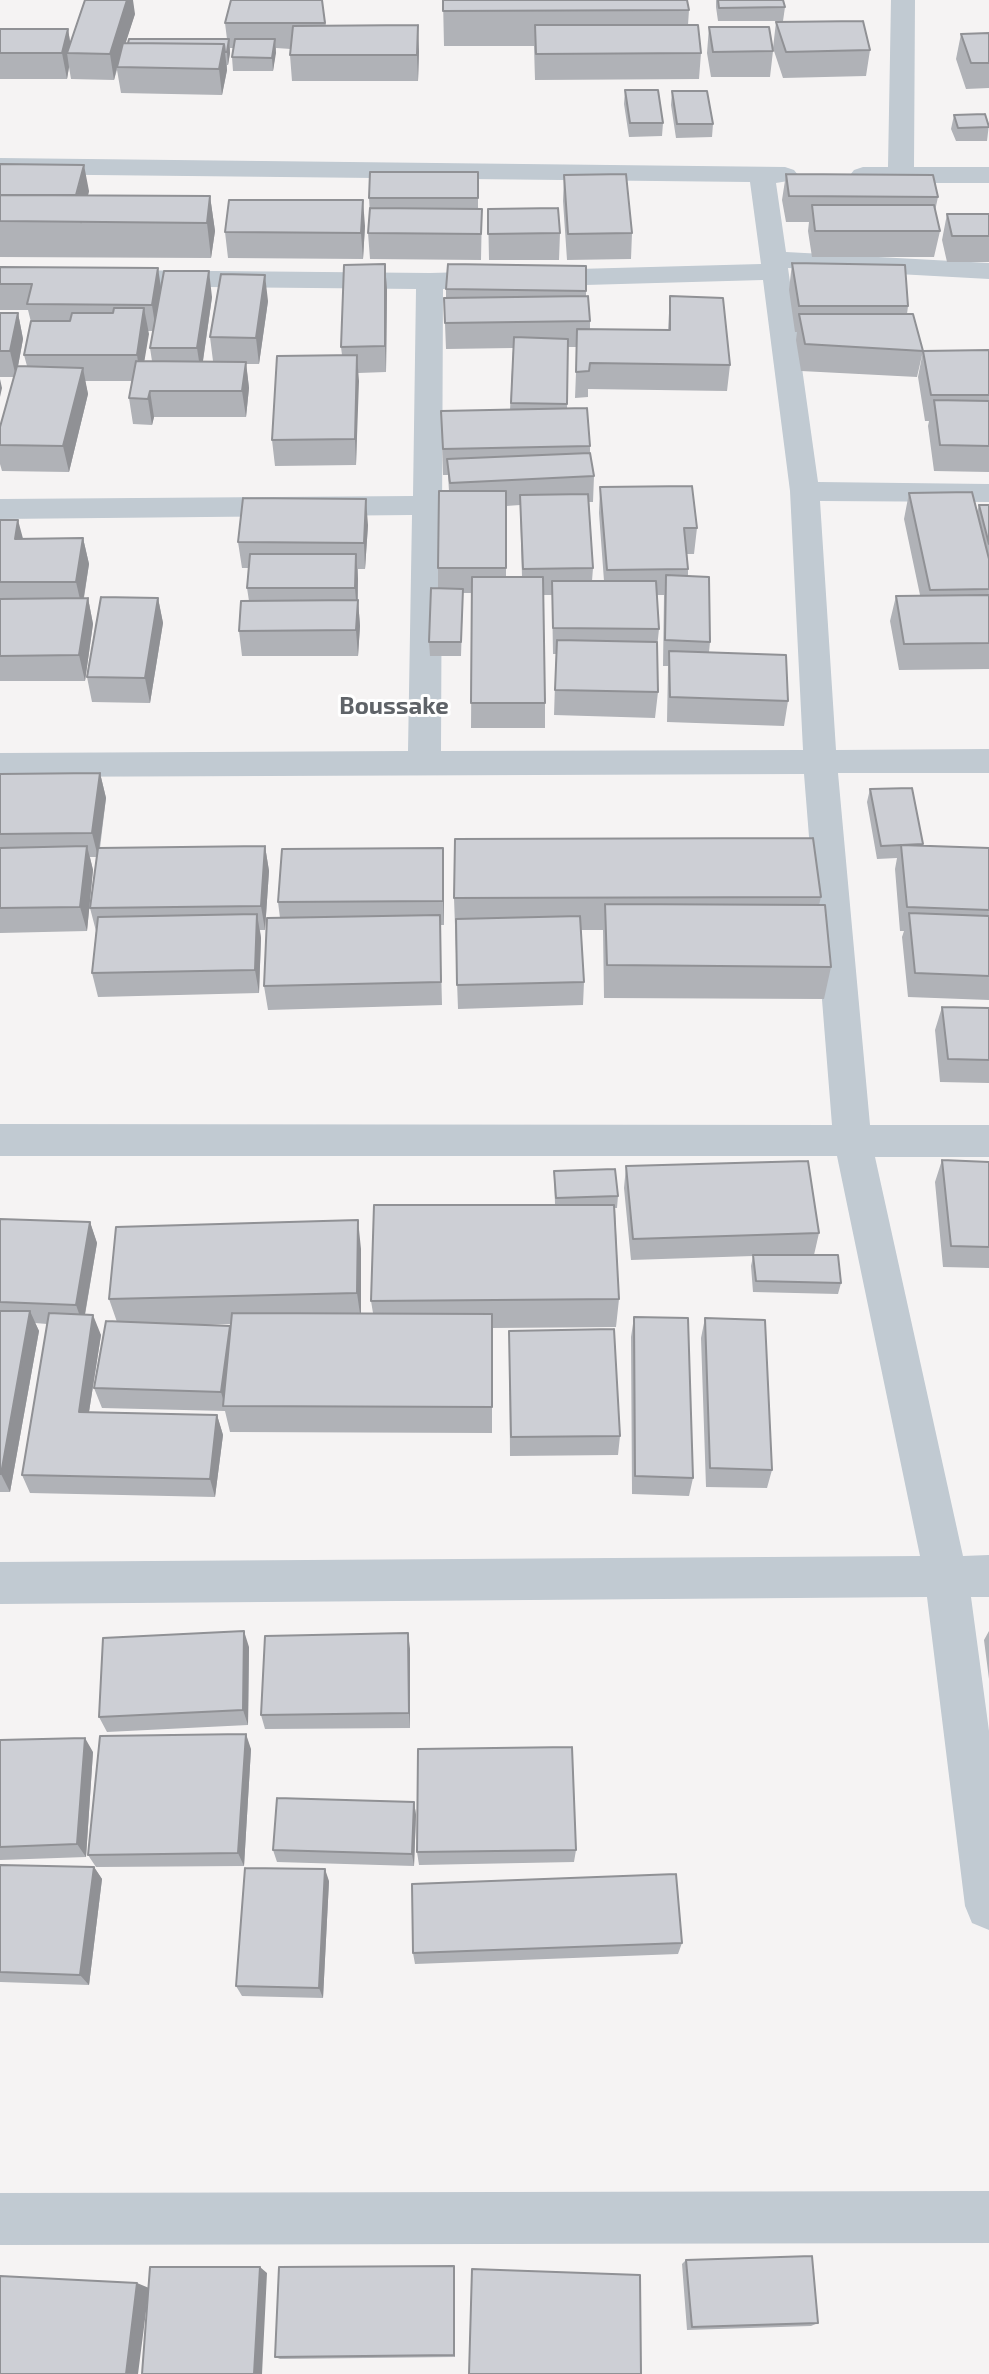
<!DOCTYPE html>
<html>
<head>
<meta charset="utf-8">
<style>
  body { margin:0 }
  canvas { display:block; background:#f5f3f3 }
</style>
</head>
<body>
<canvas width="989" height="2374"></canvas>
<script>
const c = document.querySelector('canvas').getContext('2d');
c.lineJoin = 'round';
const poly = rows => new Path2D(rows.map(r => 'M' + r).join(''));
function paint(path, color) { c.fillStyle = color; c.fill(path, 'evenodd'); }
function stroke(path, color, width, dash) { c.strokeStyle = color; c.lineWidth = width; c.lineCap = dash ? 'butt' : 'round'; c.setLineDash(dash || []); c.stroke(path); }
function write(font, color, halo, rows, align = 'center') {
  c.font = font + ' "Exo 2",sans-serif'; c.lineWidth = 6; c.setLineDash([]); c.textBaseline = 'middle'; c.strokeStyle = halo; c.fillStyle = color; for (const [text, x, y, turn = 0] of rows) {
    c.save(); c.translate(x, y); c.rotate((+turn || 0) * Math.PI / 180); c.textAlign = isNaN(turn) ? turn : align; if (halo) c.strokeText(text, 0, 0); c.fillText(text, 0, 0); c.restore();
  }
}
paint(poly([
  [891,0,915,0,914,167,989,167,989,183,863,183,854,180,850,175,854,170,863,167,888,167,891,0],
  [0,158,785,167,794,170,798,175,794,180,776,183,786,252,989,263,989,279,788,268,818,482,989,484,989,502,820,501,836,750,989,749,989,773,838,773,870,1125,989,1125,989,1157,875,1157,963,1556,989,1555,989,1597,971,1597,989,1731,989,1930,972,1923,965,1906,927,1597,0,1604,0,1562,920,1556,837,1156,0,1156,0,1124,832,1125,804,774,0,777,0,753,408,751,412,515,0,519,0,499,413,496,416,289,0,285,0,269,430,273,761,264,750,182,0,174,0,158],
  [763,280,790,491,803,750,441,751,443,289,763,280],
  [989,2191,989,2243,0,2245,0,2193,989,2191]
]), '#c1cad2');
paint(poly([
  [322,0,326,26,419,51,418,81,292,81,290,55,291,49,276,48,273,71,233,71,232,57,233,48,230,48,230,53,228,65,227,65,227,70,222,95,121,93,117,70,114,80,71,79,69,67,67,79,0,79,0,29,68,29,70,42,135,14,125,43,227,39,225,23],
  [443,0,689,10,688,25,701,53,699,79,535,80,534,46,444,46],
  [716,0,785,7,783,21,718,21,716,7],
  [776,22,870,50,866,76,783,78,773,48],
  [709,27,773,51,770,77,711,77,707,53],
  [989,33,989,88,966,89,956,59,961,34],
  [625,90,663,123,662,136,629,137,624,104],
  [672,91,713,124,712,137,676,138,671,105],
  [954,115,989,124,987,141,956,141,951,129],
  [0,164,89,191,88,195,210,196,215,231,211,258,0,257],
  [478,172,478,209,482,209,481,260,370,259,368,233,370,216,369,198],
  [786,174,938,197,935,211,940,231,934,257,812,257,808,231,809,222,786,222,782,200],
  [564,175,632,233,631,259,567,260,563,201],
  [488,209,560,233,559,260,489,260],
  [947,214,989,214,989,262,947,262,942,240],
  [365,226,363,259,228,258,225,232],
  [792,263,908,306,907,314,923,351,917,377,801,371,796,340,797,332,795,332,789,290],
  [385,264,387,290,386,372,358,373,356,465,275,466,272,440,342,355,341,347],
  [586,266,586,296,590,321,590,330,668,330,670,296,730,365,727,391,588,389,588,397,575,398,577,347,568,347,567,408,590,446,590,453,594,476,593,502,589,502,593,568,592,581,604,581,599,513,600,487,697,528,694,554,687,554,688,569,688,576,710,642,709,652,788,701,784,726,667,722,668,666,663,666,664,595,657,595,659,629,657,648,658,692,655,718,554,715,556,654,553,654,552,595,543,595,545,703,545,728,471,728,472,593,463,593,461,656,430,656,429,642,438,588,438,568,449,491,448,475,443,475,441,411,510,410,513,348,446,349,444,298,446,298,446,289],
  [520,505,522,577,506,577,506,506],
  [0,267,161,286,212,297,203,361,213,361,210,337,268,301,259,364,246,364,249,388,246,417,154,417,152,425,133,424,129,398,132,381,85,381,88,394,69,472,2,471,0,464,0,427,14,377,0,377,0,313,18,313,23,339,18,366,27,366,24,355,31,322,28,310,0,310],
  [148,331,153,331,150,348,152,361,144,361],
  [989,350,989,472,934,471,928,426,929,421,925,421,918,377,923,351],
  [909,493,977,512,979,505,989,505,989,669,899,670,890,621,896,596,920,595,904,519],
  [0,520,23,539,83,538,89,564,84,598,88,598,93,624,85,681,0,681],
  [368,525,365,569,358,569,358,600,360,626,358,656,242,656,239,631,249,601,247,588,249,568,242,568,238,542],
  [158,598,163,623,150,703,92,702,87,677],
  [100,773,106,798,100,848,265,846,269,871,265,930,260,930,261,938,259,993,98,997,92,973,96,931,90,908,97,857,90,857,93,870,87,931,0,933,0,774],
  [870,789,923,844,923,846,989,848,989,1000,908,997,902,937,904,931,900,931,895,869,897,858,877,859,867,802],
  [444,872,444,925,440,925,442,1005,268,1010,264,986,280,918,278,902],
  [821,897,819,905,831,967,824,999,604,998,603,930,581,930,584,982,583,1005,458,1009,454,898],
  [942,1007,989,1008,989,1083,940,1082,935,1030],
  [942,1160,989,1162,989,1268,943,1267,935,1182],
  [626,1166,819,1233,814,1255,796,1255,841,1283,838,1294,753,1292,751,1266,753,1256,631,1260,624,1188],
  [554,1171,618,1196,617,1208,615,1208,619,1299,616,1327,492,1328,492,1433,230,1432,225,1411,102,1408,94,1388,117,1322,109,1299,361,1249,361,1313,373,1313,371,1301,555,1205],
  [231,1324,230,1326,201,1325],
  [0,1219,90,1222,97,1243,85,1315,101,1335,89,1412,217,1415,223,1435,215,1497,30,1493,22,1475,47,1324,35,1323,39,1331,10,1492,0,1492],
  [634,1317,693,1478,689,1496,632,1494,631,1337],
  [705,1318,772,1470,767,1488,706,1487,701,1338],
  [509,1331,620,1436,618,1455,510,1456],
  [989,1631,989,1679,984,1640],
  [249,1647,248,1725,107,1732,99,1717],
  [410,1649,410,1728,265,1729,261,1715],
  [0,1740,93,1752,86,1857,0,1860],
  [251,1749,244,1866,96,1867,88,1855],
  [414,1802,416,1815,414,1866,277,1862,273,1850],
  [576,1850,574,1862,419,1865,417,1852],
  [0,1865,94,1867,102,1879,89,1985,0,1982],
  [329,1881,323,1998,242,1996,236,1986],
  [682,1943,678,1954,415,1964,413,1953],
  [686,2260,818,2323,811,2326,687,2330,682,2264],
  [454,2266,455,2270,455,2357,280,2359,275,2357]
]), '#b0b2b7');
paint(poly([
  [127,0,133,0,135,14,118,67,117,67,114,80,110,54],
  [418,25,419,51,418,81,417,55],
  [68,29,72,53,67,53,69,67,67,79,62,53],
  [229,39,230,53,228,65,227,52],
  [275,39,276,53,273,71,272,58],
  [224,44,227,70,222,95,219,69],
  [84,165,89,191,81,224,76,198],
  [210,196,215,231,211,258,207,223],
  [363,200,365,226,363,259,361,233],
  [385,264,387,290,386,372,385,346],
  [158,268,162,294,156,331,152,305],
  [209,271,212,297,201,374,197,348],
  [265,275,268,301,259,364,256,338],
  [144,308,149,334,141,381,137,355],
  [18,313,23,339,16,377,10,351],
  [357,355,359,381,356,465,355,439],
  [246,362,249,388,246,417,242,391],
  [83,368,88,394,69,472,63,446],
  [0,379,2,388,0,397],
  [150,391,154,417,152,425,148,399],
  [366,499,368,525,365,569,364,543],
  [18,520,25,546,15,539],
  [83,538,89,564,82,608,76,582],
  [356,554,358,579,357,613,355,588],
  [88,598,93,624,85,681,79,655],
  [158,598,163,623,150,703,145,678],
  [358,600,360,626,358,656,356,630],
  [100,773,106,798,98,857,92,833],
  [87,846,93,870,87,931,80,907],
  [265,846,269,871,265,930,261,906],
  [443,848,444,872,444,925,443,901],
  [257,914,261,938,259,993,255,970],
  [358,1220,361,1249,361,1321,357,1293],
  [90,1222,97,1243,83,1325,76,1305],
  [30,1311,39,1331,10,1492,1,1474],
  [93,1315,101,1335,86,1431,79,1412],
  [230,1326,225,1406,221,1392],
  [217,1415,223,1435,215,1497,210,1479],
  [244,1631,249,1647,248,1725,243,1710],
  [408,1633,410,1649,410,1728,409,1713],
  [246,1734,251,1749,244,1866,238,1853],
  [85,1738,93,1752,86,1857,77,1844],
  [414,1802,416,1815,414,1866,412,1854],
  [94,1867,102,1879,89,1985,80,1975],
  [325,1869,329,1881,323,1998,319,1988],
  [454,2266,455,2270,455,2357,454,2355],
  [260,2267,267,2273,262,2374,254,2374],
  [137,2283,149,2288,138,2374,126,2374]
]), '#909195');
const building = poly([
  [85,0,127,0,110,54,67,53,85,0],
  [231,0,322,0,325,23,225,23,231,0],
  [443,0,687,0,689,10,443,11,443,0],
  [718,0,783,0,785,7,719,8,718,0],
  [863,21,870,50,786,52,776,22,863,21],
  [418,25,417,55,290,55,293,26,418,25],
  [535,25,698,25,701,53,536,54,535,25],
  [709,27,769,27,773,51,713,52,709,27],
  [0,29,68,29,62,53,0,53,0,29],
  [989,33,989,63,971,63,961,34,989,33],
  [129,39,229,39,227,52,225,52,224,44,128,43,129,39],
  [235,39,275,39,272,58,232,57,235,39],
  [123,43,224,44,219,69,117,67,123,43],
  [625,90,658,90,663,123,630,123,625,90],
  [672,91,707,91,713,124,677,124,672,91],
  [985,114,989,127,958,128,954,115,985,114],
  [0,164,84,165,76,195,0,195,0,164],
  [370,172,478,172,478,198,369,198,370,172],
  [626,174,632,233,568,234,564,175,626,174],
  [786,174,933,175,938,197,789,196,786,174],
  [0,195,210,196,207,223,0,221,0,195],
  [229,200,363,200,361,233,225,232,229,200],
  [812,205,934,205,940,231,815,231,812,205],
  [370,208,482,209,481,234,368,233,370,208],
  [558,208,560,233,488,234,488,209,558,208],
  [947,214,989,214,989,236,952,236,947,214],
  [792,263,905,265,908,306,799,306,792,263],
  [385,264,385,346,341,347,344,265,385,264],
  [448,264,586,266,586,291,446,289,448,264],
  [0,267,158,268,152,305,27,304,32,284,0,284,0,267],
  [164,271,209,271,197,348,150,348,164,271],
  [221,274,265,275,256,338,210,337,221,274],
  [588,296,590,321,445,323,444,298,588,296],
  [670,296,723,298,730,365,590,363,589,371,576,372,577,329,670,330,670,296],
  [114,308,144,308,137,355,24,355,31,321,70,321,72,313,113,313,114,308],
  [0,313,18,313,10,351,0,351,0,313],
  [799,314,913,314,923,351,805,344,799,314],
  [514,337,568,339,567,404,511,403,514,337],
  [989,350,989,395,931,395,923,351,989,350],
  [357,355,355,439,272,440,277,356,357,355],
  [136,361,246,362,242,391,150,391,148,399,129,398,136,361],
  [17,366,83,368,63,446,0,445,0,427,17,366],
  [934,400,989,401,989,446,940,445,934,400],
  [587,408,590,446,443,449,441,411,587,408],
  [590,453,594,476,450,483,447,459,590,453],
  [692,486,697,528,684,528,688,569,607,570,600,487,692,486],
  [439,491,506,491,506,568,438,568,439,491],
  [972,492,989,559,989,589,930,590,909,493,972,492],
  [588,494,593,568,523,569,520,495,588,494],
  [243,498,366,499,364,543,238,542,243,498],
  [979,505,989,505,989,544,979,505],
  [0,520,18,520,15,539,83,538,76,582,0,582,0,520],
  [250,554,356,554,355,588,247,588,250,554],
  [666,575,709,577,710,642,665,640,666,575],
  [472,577,543,577,545,703,471,703,472,577],
  [552,581,656,581,659,629,553,628,552,581],
  [431,588,463,589,461,642,429,642,431,588],
  [989,595,989,643,904,644,896,596,989,595],
  [101,597,158,598,145,678,87,677,101,597],
  [88,598,79,655,0,656,0,599,88,598],
  [358,600,356,630,239,631,241,601,358,600],
  [557,640,657,642,658,692,555,690,557,640],
  [669,651,786,655,788,701,670,697,669,651],
  [100,773,92,833,0,834,0,774,100,773],
  [912,788,923,844,881,846,870,789,912,788],
  [813,838,821,897,454,898,455,839,813,838],
  [901,845,989,848,989,910,907,907,901,845],
  [87,846,80,907,0,908,0,848,87,846],
  [265,846,261,906,90,908,98,848,265,846],
  [443,848,443,901,278,902,282,849,443,848],
  [605,904,825,905,831,967,607,965,605,904],
  [909,913,989,916,989,976,915,973,909,913],
  [257,914,255,970,92,973,98,917,257,914],
  [440,915,441,982,264,986,267,918,440,915],
  [580,916,584,982,457,985,456,919,580,916],
  [942,1007,989,1008,989,1060,948,1059,942,1007],
  [942,1160,989,1162,989,1247,951,1246,942,1160],
  [808,1161,819,1233,633,1239,626,1166,808,1161],
  [615,1169,618,1196,556,1198,554,1171,615,1169],
  [374,1205,614,1205,619,1299,371,1301,374,1205],
  [0,1219,90,1222,76,1305,0,1302,0,1219],
  [358,1220,357,1293,109,1299,116,1227,358,1220],
  [753,1255,838,1255,841,1283,756,1281,753,1255],
  [0,1311,30,1311,1,1474,0,1474,0,1311],
  [49,1313,93,1315,79,1412,217,1415,210,1479,22,1475,49,1313],
  [232,1313,492,1314,492,1407,223,1406,232,1313],
  [634,1317,688,1318,693,1478,635,1476,634,1317],
  [705,1318,765,1320,772,1470,710,1468,705,1318],
  [106,1321,230,1326,221,1392,94,1388,106,1321],
  [614,1329,620,1436,511,1437,509,1331,614,1329],
  [244,1631,243,1710,99,1717,103,1638,244,1631],
  [408,1633,409,1713,261,1715,265,1636,408,1633],
  [246,1734,238,1853,88,1855,100,1736,246,1734],
  [85,1738,77,1844,0,1847,0,1740,85,1738],
  [572,1747,576,1850,417,1852,418,1749,572,1747],
  [277,1798,414,1802,412,1854,273,1850,277,1798],
  [0,1865,94,1867,80,1975,0,1972,0,1865],
  [245,1868,325,1869,319,1988,236,1986,245,1868],
  [676,1874,682,1943,413,1953,412,1884,676,1874],
  [812,2256,818,2323,692,2327,686,2260,812,2256],
  [454,2266,454,2355,275,2357,279,2267,454,2266],
  [150,2267,260,2267,254,2374,142,2374,150,2267],
  [472,2269,640,2275,641,2374,469,2374,472,2269],
  [0,2276,137,2283,126,2374,0,2374,0,2276]
]);
paint(building, '#cdcfd5');
stroke(building, '#909195', 2);
write('bold 24px', '#5f6368', '#fff', [
  ["Boussake",394,706]
]);
</script>
</body>
</html>
